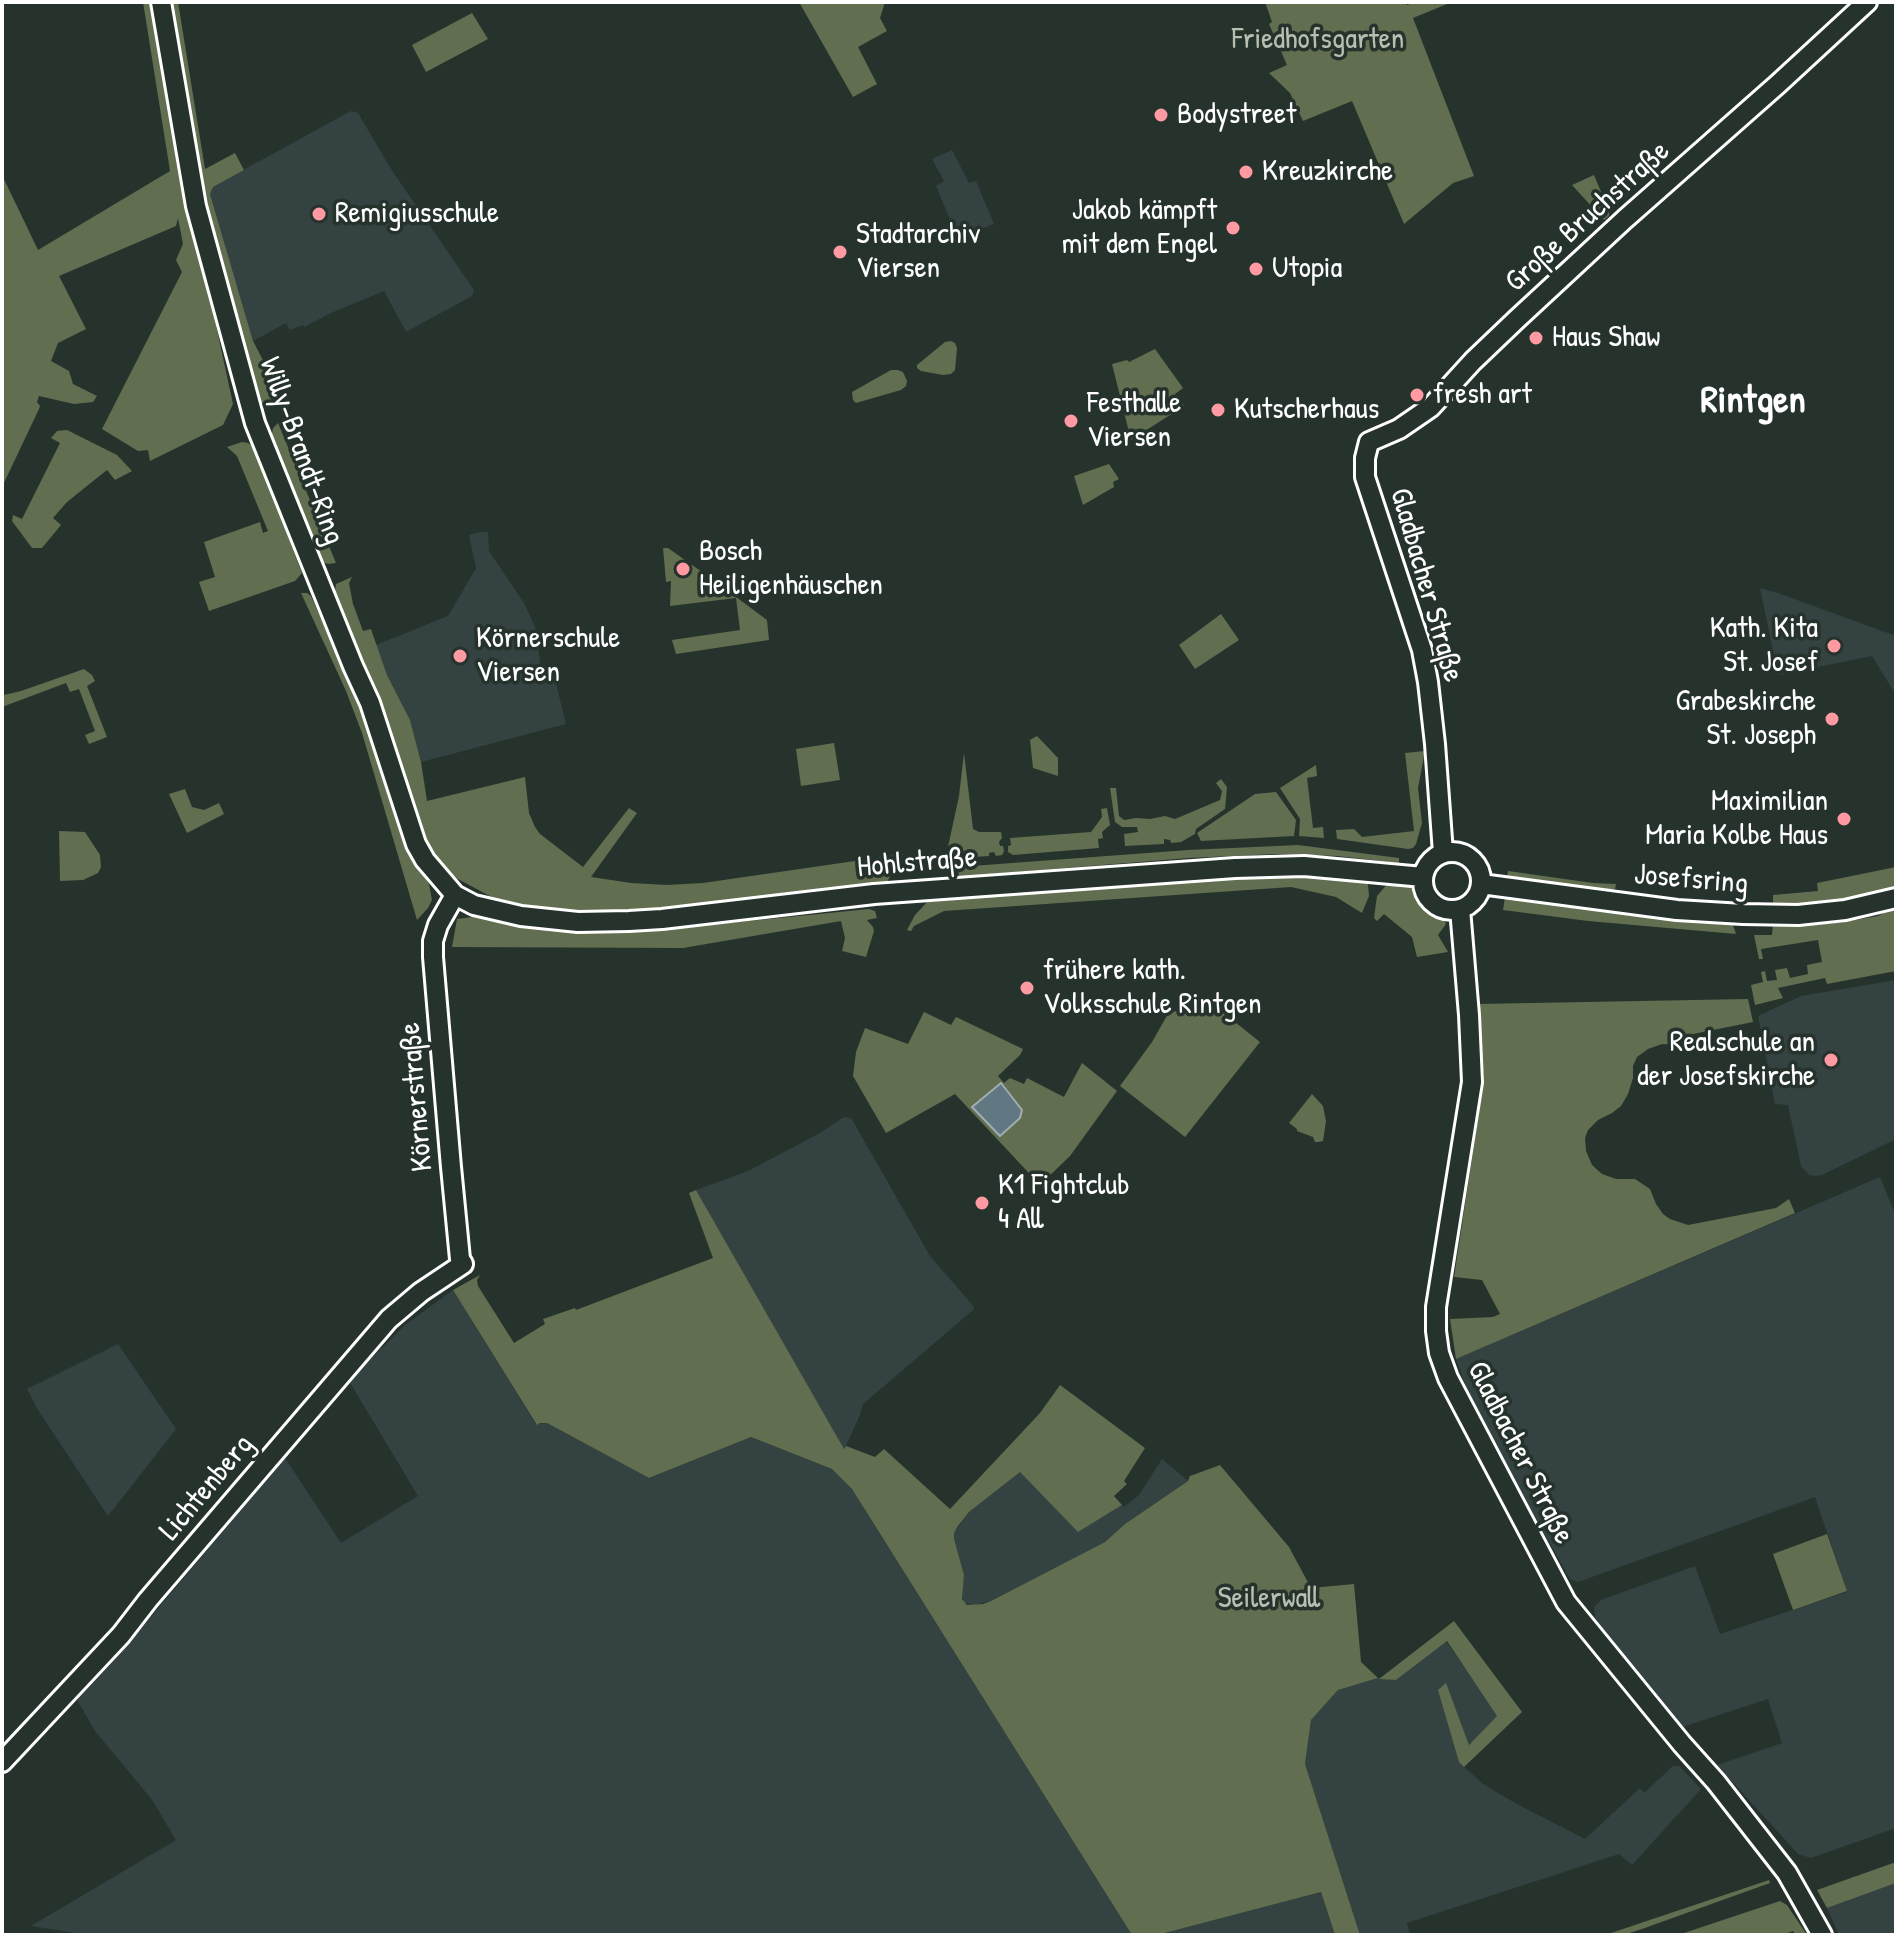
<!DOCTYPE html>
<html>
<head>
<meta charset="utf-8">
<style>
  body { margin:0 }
  #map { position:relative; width:1898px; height:1937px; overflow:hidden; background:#26332d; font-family:"Patrick Hand",sans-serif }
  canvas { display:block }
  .frame { position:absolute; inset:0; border:4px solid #fff; pointer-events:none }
</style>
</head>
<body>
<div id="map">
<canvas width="1898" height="1937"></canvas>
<div class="frame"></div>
</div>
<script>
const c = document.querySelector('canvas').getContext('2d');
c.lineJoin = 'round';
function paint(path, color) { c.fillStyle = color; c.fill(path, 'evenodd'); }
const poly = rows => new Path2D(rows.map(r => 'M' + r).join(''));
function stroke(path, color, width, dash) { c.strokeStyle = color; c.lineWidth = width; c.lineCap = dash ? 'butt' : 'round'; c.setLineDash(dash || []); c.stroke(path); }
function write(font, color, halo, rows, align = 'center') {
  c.font = font + ' "Patrick Hand",sans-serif'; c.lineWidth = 7; c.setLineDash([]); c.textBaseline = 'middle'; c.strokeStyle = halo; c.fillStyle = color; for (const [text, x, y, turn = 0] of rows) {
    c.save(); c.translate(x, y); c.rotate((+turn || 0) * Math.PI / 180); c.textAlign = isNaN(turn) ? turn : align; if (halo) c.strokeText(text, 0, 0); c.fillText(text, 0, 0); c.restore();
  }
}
paint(poly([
  [351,111,358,113,391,169,474,290,472,296,406,332,384,291,331,313,304,327,303,325,290,330,286,323,253,341,210,194,212,187],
  [952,150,969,183,976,181,994,224,958,238,936,186,944,181,932,159],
  [480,532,488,532,489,551,524,603,535,627,541,668,552,667,566,724,421,762,410,720,387,675,376,645,448,616,476,568,469,535],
  [1760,588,1778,593,1896,636,1896,695,1872,656,1778,675],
  [1896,980,1896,1139,1822,1175,1816,1176,1809,1175,1801,1166,1788,1105,1775,1104,1758,1016,1801,996],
  [844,1117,851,1118,930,1256,974,1307,973,1310,863,1404,860,1415,844,1450,696,1190,748,1171,820,1133],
  [1880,1177,1896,1216,1896,1828,1811,1858,1798,1854,1717,1765,1782,1743,1768,1699,1682,1727,1626,1665,1595,1617,1594,1607,1601,1600,1695,1566,1720,1634,1847,1592,1815,1497,1578,1582,1570,1579,1486,1431,1468,1393,1456,1359],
  [453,1290,536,1424,547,1423,649,1478,751,1437,832,1469,852,1489,1132,1935,89,1935,31,1926,176,1840,153,1801,95,1731,77,1700,112,1663,285,1458,341,1543,418,1496,349,1381,405,1325],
  [118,1344,176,1429,108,1516,38,1410,27,1389],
  [1162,1459,1188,1481,1125,1524,1105,1542,991,1601,974,1605,964,1603,962,1595,964,1575,954,1545,954,1533,969,1512,1020,1471,1078,1531,1122,1505,1124,1507,1139,1495],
  [1446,1641,1498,1716,1469,1745,1446,1684,1459,1762,1483,1784,1515,1803,1585,1839,1640,1788,1644,1793,1673,1766,1679,1766,1701,1789,1632,1865,1619,1854,1407,1923,1410,1935,1360,1935,1305,1764,1311,1720,1338,1690,1378,1678,1396,1680],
  [1896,1883,1896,1935,1839,1935,1827,1908],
  [1321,1892,1335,1935,1157,1935]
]), '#344242');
paint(poly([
  [143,2,150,2,155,35,169,86,183,173,233,404,223,425,150,461,148,450,138,451,102,429,182,272,176,260,183,244,178,218,176,226,59,276,86,329,58,343,51,361,69,371,73,384,97,396,93,402,74,404,39,396,37,402,40,406,39,409,2,487,2,175,38,250,170,171],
  [168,2,178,2,205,169,235,153,244,170,213,187,210,194,253,341,282,397,272,401,262,403,256,398,203,206],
  [799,2,885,2,880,18,887,31,858,47,877,84,853,97],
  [1265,2,1405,2,1407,5,1415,2,1452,2,1413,18,1474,176,1453,183,1404,224,1352,101,1303,121,1290,93,1269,73,1287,65,1269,24,1272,22],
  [472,13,488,39,426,72,412,45],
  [1594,175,1609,211,1609,216,1604,220,1572,185],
  [951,341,955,343,957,348,955,370,951,374,943,375,921,371,917,368,917,365,945,342],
  [1155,349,1183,388,1175,394,1184,406,1131,440,1112,364,1127,360,1129,362],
  [891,370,898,370,903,372,907,381,906,386,901,390,856,403,853,400,852,392],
  [278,423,336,563,328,564,319,561,271,439,273,428],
  [67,430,117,455,132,471,115,480,107,470,67,502,53,518,61,525,42,548,32,548,12,521,13,515,22,519,60,443,51,438,57,431],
  [242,442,248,443,253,446,302,573,295,581,209,611,199,582,215,577,204,542,260,522,263,533,268,531,237,456,227,447],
  [1109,464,1119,479,1113,482,1114,487,1083,505,1074,476],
  [663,548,668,548,702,572,736,597,767,620,769,640,676,654,672,640,740,630,736,598,670,606,671,581,666,582],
  [352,577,349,583,353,604,363,631,371,629,387,675,410,720,421,762,427,801,525,777,529,813,535,827,540,834,583,867,629,808,637,813,591,877,631,883,667,885,703,883,903,854,887,882,646,913,557,914,497,900,458,879,443,866,423,839,334,599,336,584],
  [301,593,307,593,311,596,361,709,402,831,429,884,432,900,428,908,417,920,362,733,346,691],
  [1221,614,1239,640,1195,669,1179,645],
  [84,669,92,675,95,681,87,686,107,737,89,744,85,735,95,731,79,689,70,692,66,683,2,707,2,697,4,695,21,691],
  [1037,736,1058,758,1058,776,1033,768,1030,740],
  [834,743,840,780,801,786,796,749],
  [1425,751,1418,788,1422,823,1416,844,1413,848,1408,849,1337,839,1336,830,1354,829,1362,837,1414,831,1405,753],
  [964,753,973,829,979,832,1001,832,1002,838,999,842,1000,846,1003,846,1004,851,1002,855,996,856,994,852,989,853,989,856,958,858,951,855,948,847,959,796],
  [1316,765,1317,776,1307,778,1313,828,1323,827,1324,838,1299,836,1300,819,1280,788],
  [1221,779,1227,787,1225,809,1196,829,1195,834,1181,842,1171,843,1170,840,1164,839,1164,844,1125,846,1124,834,1138,832,1137,827,1122,827,1115,822,1110,788,1116,788,1119,816,1124,820,1136,818,1150,819,1165,816,1175,819,1220,800,1222,791,1216,783],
  [185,789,192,807,204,810,219,803,224,814,187,833,169,794],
  [1276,792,1296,820,1294,836,1201,841,1197,833,1255,794],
  [1107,808,1110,825,1102,832,1103,838,1098,839,1099,848,1013,855,1008,852,1008,846,1011,845,1010,838,1091,832,1102,817,1101,809],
  [59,831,85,832,100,855,101,867,98,873,83,880,60,881],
  [1298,845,1399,858,1399,863,1337,856,1276,854,1189,858,966,876,959,876,958,867,1188,850],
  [1896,867,1896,892,1819,906,1773,906,1773,895,1818,891,1817,883],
  [1508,871,1593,883,1616,884,1615,889,1576,890,1507,878],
  [1239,876,1336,876,1364,880,1368,885,1369,896,1362,913,1336,897,1291,887,944,911,914,926,911,931,907,930,915,915,928,901,953,897],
  [1389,882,1409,885,1418,892,1425,902,1442,916,1446,924,1438,935,1448,952,1417,957,1412,937,1384,914,1377,921,1374,918,1377,896],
  [1505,897,1523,897,1727,922,1733,925,1736,934,1588,921,1503,910],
  [1896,906,1896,971,1827,984,1825,978,1778,988,1783,998,1755,1005,1751,985,1763,982,1761,972,1765,971,1767,981,1777,980,1775,970,1787,968,1790,978,1808,974,1807,965,1822,962,1818,940,1761,949,1763,959,1759,959,1754,935,1772,935,1773,924,1814,925,1844,922,1878,916],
  [869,909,875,911,877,918,867,920,873,927,874,931,866,957,842,951,845,938,841,921,683,948,452,947,457,919,472,917,481,917,575,933,638,932],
  [1748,999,1753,1022,1683,1036,1685,1049,1678,1045,1662,1044,1648,1049,1637,1057,1633,1066,1633,1078,1628,1094,1621,1106,1612,1113,1598,1120,1588,1130,1585,1138,1586,1151,1592,1165,1602,1174,1616,1179,1635,1179,1650,1189,1656,1204,1663,1214,1670,1219,1688,1225,1776,1208,1789,1199,1795,1213,1456,1359,1450,1319,1493,1317,1500,1314,1482,1280,1454,1277,1484,1079,1477,1004],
  [1216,1007,1260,1042,1185,1137,1120,1086,1152,1042,1169,1012],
  [924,1012,951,1025,956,1017,1023,1049,1020,1055,998,1076,1004,1083,1010,1078,1024,1084,1027,1078,1064,1097,1082,1063,1117,1091,1070,1156,1040,1185,955,1094,886,1133,853,1076,856,1052,865,1028,908,1044],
  [1312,1094,1323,1106,1326,1121,1323,1141,1318,1142,1315,1142,1313,1137,1297,1131,1297,1129,1289,1123],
  [696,1190,844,1449,846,1446,875,1457,884,1449,950,1509,1040,1413,1060,1385,1145,1448,1124,1481,1127,1484,1114,1496,1122,1505,1078,1532,1020,1472,969,1512,958,1526,954,1533,954,1539,964,1575,962,1599,967,1605,983,1604,991,1601,1105,1542,1125,1524,1188,1481,1190,1476,1220,1465,1289,1547,1311,1588,1354,1584,1361,1662,1378,1678,1338,1690,1311,1720,1305,1764,1360,1935,1335,1935,1321,1892,1157,1935,1132,1935,852,1489,832,1469,751,1437,649,1478,547,1423,540,1423,537,1425,453,1290,480,1275,477,1280,478,1286,514,1343,545,1324,543,1319,575,1308,576,1310,713,1258,689,1193],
  [1827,1534,1847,1591,1793,1610,1773,1554],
  [1454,1621,1522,1712,1464,1767,1459,1762,1438,1690,1446,1683,1469,1745,1497,1716,1447,1641,1396,1680,1379,1679],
  [1896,1862,1896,1883,1827,1908,1817,1890],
  [1769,1880,1770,1883,1642,1929,1623,1935,1605,1935],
  [1780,1901,1787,1905,1807,1935,1796,1935,1793,1931,1782,1935,1678,1935]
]), '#616e4f');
const water = poly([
  [1001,1083,1022,1110,1020,1118,1000,1136,972,1107,1001,1083]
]);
paint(water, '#617882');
stroke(water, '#a0aeb4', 2);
const secondary = poly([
  [161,2,196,206,255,423,353,666,370,703,416,844,425,860,455,895,474,905,521,916,578,922,629,921,662,919,874,894,1235,868,1304,866,1423,877],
  '1423 881a29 29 0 1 1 58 0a29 29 0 1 1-58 0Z',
  [1443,853,1435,744,1428,682,1422,650,1365,477,1365,458,1369,442,1399,429,1431,407,1473,361,1517,319,1625,219,1778,84,1867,2],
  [1481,884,1677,910,1743,914,1798,915,1845,910,1896,898],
  [1460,909,1469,1015,1472,1082,1436,1307,1436,1331,1439,1353,1448,1378,1566,1602,1682,1744,1716,1782,1787,1873,1822,1935],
  [2,1762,121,1635,148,1600,389,1319,421,1292,463,1264,460,1259,451,1167,433,957,433,941,438,925,455,895]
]);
stroke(secondary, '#fff', 24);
stroke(secondary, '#26332d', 18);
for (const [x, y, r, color] of [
  [1161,115,8,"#ff9aa2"],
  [1246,172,8,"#ff9aa2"],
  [319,214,8,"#ff9aa2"],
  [1233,228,8,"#ff9aa2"],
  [840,252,8,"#ff9aa2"],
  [1256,269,8,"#ff9aa2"],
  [1536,338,8,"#ff9aa2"],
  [1417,395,8,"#ff9aa2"],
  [1218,410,8,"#ff9aa2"],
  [1071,421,8,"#ff9aa2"],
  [683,569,8,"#ff9aa2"],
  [1834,646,8,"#ff9aa2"],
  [460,656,8,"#ff9aa2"],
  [1832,719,8,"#ff9aa2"],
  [1844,819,8,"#ff9aa2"],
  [1027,988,8,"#ff9aa2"],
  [1831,1060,8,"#ff9aa2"],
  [982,1203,8,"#ff9aa2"]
]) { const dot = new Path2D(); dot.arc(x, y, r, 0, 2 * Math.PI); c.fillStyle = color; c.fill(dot); stroke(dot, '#26332d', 3); }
write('30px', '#b8beb0', '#26332d', [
  ["Friedhofsgarten",1318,40],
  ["Seilerwall",1269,1599]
]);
write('30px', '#fff', '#26332d', [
  ["Bodystreet",1177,115],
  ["Kreuzkirche",1262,172],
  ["Jakob kämpft",1217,211,"right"],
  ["mit dem Engel",1217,245,"right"],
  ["Remigiusschule",335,214],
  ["Stadtarchiv",856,235],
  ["Viersen",856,269],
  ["Utopia",1272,269],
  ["Haus Shaw",1552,338],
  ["fresh art",1433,395],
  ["Festhalle",1087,404],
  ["Viersen",1087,438],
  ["Kutscherhaus",1234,410],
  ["Bosch",699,552],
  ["Heiligenhäuschen",699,586],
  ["Kath. Kita",1818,629,"right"],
  ["St. Josef",1818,663,"right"],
  ["Körnerschule",476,639],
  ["Viersen",476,673],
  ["Grabeskirche",1816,702,"right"],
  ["St. Joseph",1816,736,"right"],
  ["Maximilian",1828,802,"right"],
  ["Maria Kolbe Haus",1828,836,"right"],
  ["frühere kath.",1043,971],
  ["Volksschule Rintgen",1043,1005],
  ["Realschule an",1815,1043,"right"],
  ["der Josefskirche",1815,1077,"right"],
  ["K1 Fightclub",998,1186],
  ["4 All",998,1220]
], 'left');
write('30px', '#fff', '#26332d', [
  ["Große Bruchstraße",1588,217,-42],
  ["Willy-Brandt-Ring",301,451,70],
  ["Gladbacher Straße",1426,585,74],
  ["Hohlstraße",917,863,-5],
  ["Josefsring",1691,880,5],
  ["Körnerstraße",417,1097,-95],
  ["Gladbacher Straße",1520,1453,63],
  ["Lichtenberg",207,1488,-50]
]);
write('bold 38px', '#fff', '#26332d', [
  ["Rintgen",1753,402]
]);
</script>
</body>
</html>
